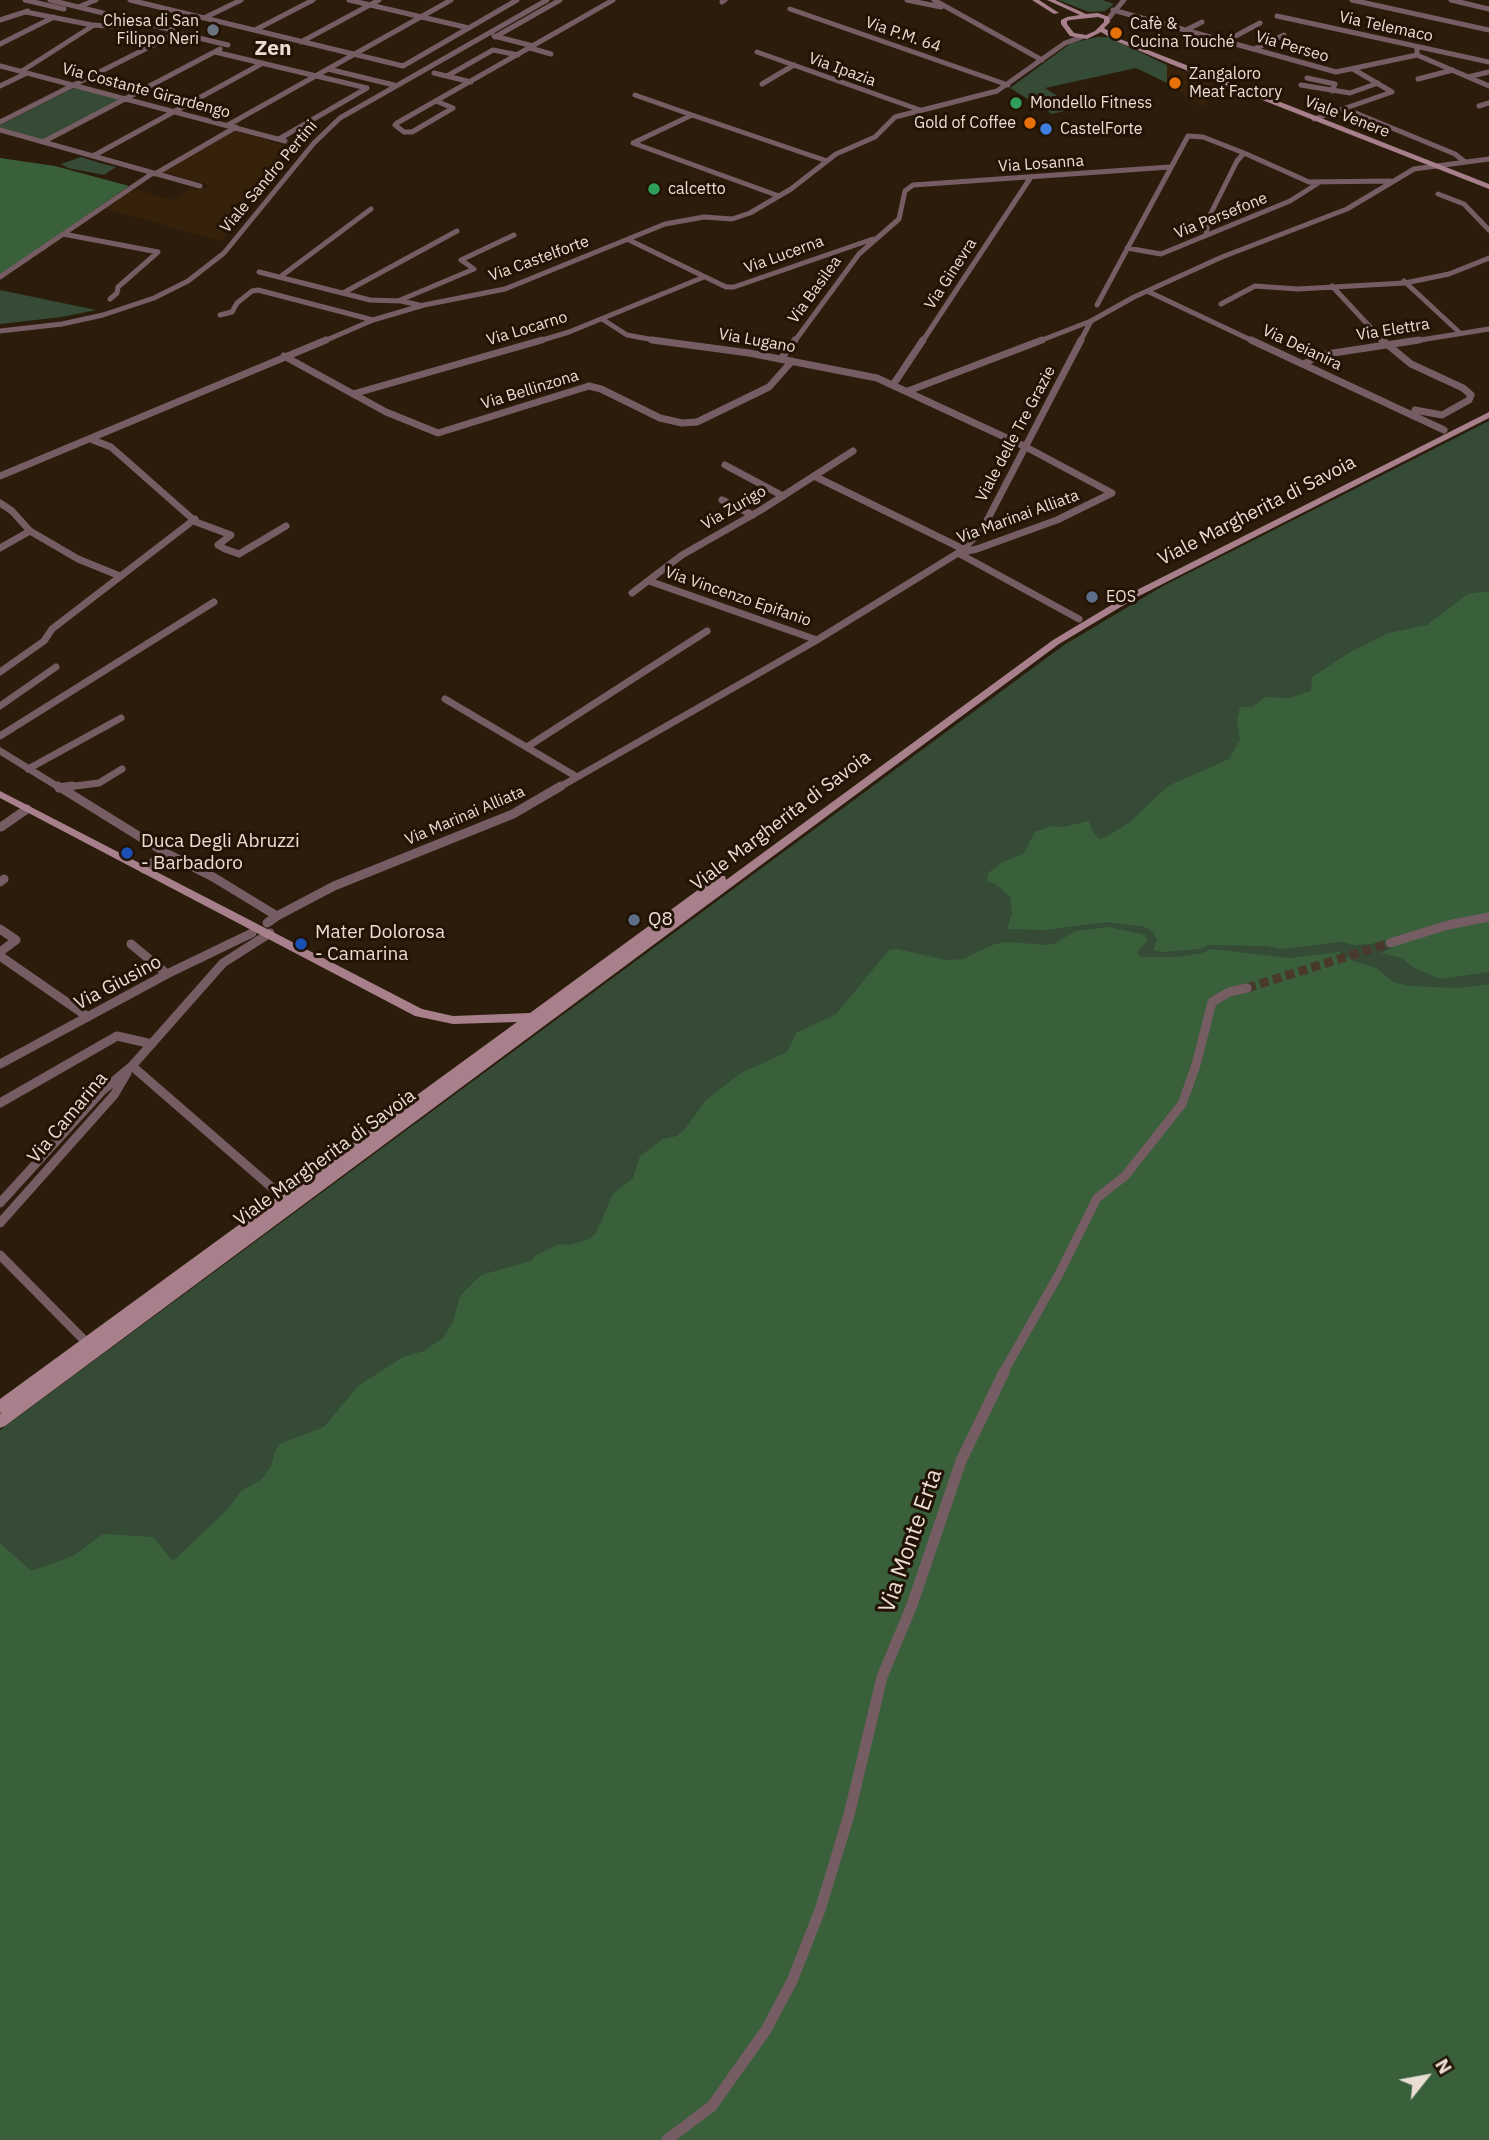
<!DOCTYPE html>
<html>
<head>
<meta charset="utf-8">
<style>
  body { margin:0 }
  #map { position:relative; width:1489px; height:2140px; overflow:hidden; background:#2c1c0c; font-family:"IBM Plex Sans",sans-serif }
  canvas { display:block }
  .north { position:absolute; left:1391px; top:2042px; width:70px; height:70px; -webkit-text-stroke:5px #221304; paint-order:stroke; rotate:59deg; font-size:19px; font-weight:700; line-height:28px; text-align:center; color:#eaded4 }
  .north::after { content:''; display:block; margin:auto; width:24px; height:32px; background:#eaded4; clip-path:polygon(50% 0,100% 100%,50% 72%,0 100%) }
</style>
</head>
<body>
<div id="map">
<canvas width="1489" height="2140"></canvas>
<div class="north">N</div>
</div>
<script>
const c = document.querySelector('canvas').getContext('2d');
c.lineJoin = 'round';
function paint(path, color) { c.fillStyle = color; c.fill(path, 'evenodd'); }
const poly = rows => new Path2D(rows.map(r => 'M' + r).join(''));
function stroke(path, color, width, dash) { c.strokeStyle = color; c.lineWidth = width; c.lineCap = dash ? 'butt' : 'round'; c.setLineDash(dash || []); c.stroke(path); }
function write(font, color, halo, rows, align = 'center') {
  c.font = font + ' "IBM Plex Sans",sans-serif'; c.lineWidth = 6; c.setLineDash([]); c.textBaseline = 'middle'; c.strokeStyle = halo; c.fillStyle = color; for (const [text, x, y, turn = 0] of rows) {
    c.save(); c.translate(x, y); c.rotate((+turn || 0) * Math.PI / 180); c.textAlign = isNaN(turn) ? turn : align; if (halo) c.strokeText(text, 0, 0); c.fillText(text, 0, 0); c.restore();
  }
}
paint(poly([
  [1167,65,1215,85,1203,107,1167,83],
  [236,130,294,149,221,241,102,208,133,188,171,200,191,188,198,190,208,187,206,184,163,172]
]), '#36210b');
paint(poly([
  [1058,0,1102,0,1114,4,1105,11,1089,12],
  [1097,37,1108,37,1167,65,1167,83,1136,68,1045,88,1076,108,1052,114,1010,88,1071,43],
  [74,88,120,99,43,140,0,128,0,125],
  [81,157,100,163,116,167,104,175,68,168,61,164],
  [0,290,96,310,62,317,0,324],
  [1489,421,1489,2140,0,2140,0,1430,1064,645,1163,586]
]), '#354b36');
paint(poly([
  [0,158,55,166,129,186,0,275],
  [1489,591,1489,972,1441,979,1414,968,1402,958,1381,953,1392,948,1385,940,1372,944,1355,945,1340,942,1282,949,1265,946,1208,945,1200,949,1161,952,1153,950,1157,940,1153,932,1145,927,1107,922,1045,930,1007,929,1012,913,1010,897,997,885,987,881,988,873,1003,862,1023,854,1035,832,1051,826,1063,827,1089,821,1094,834,1100,839,1106,837,1130,822,1168,786,1229,759,1240,740,1237,720,1240,707,1253,707,1265,697,1289,698,1311,691,1312,677,1352,651,1389,633,1427,625,1468,594],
  [1109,927,1146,935,1147,941,1137,952,1141,957,1177,957,1202,953,1211,949,1290,958,1339,952,1353,961,1376,968,1395,983,1410,986,1459,988,1489,984,1489,2140,0,2140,0,1543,31,1571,73,1556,103,1534,153,1537,173,1561,228,1509,241,1491,262,1479,271,1467,274,1453,280,1444,324,1427,358,1386,403,1357,424,1351,443,1338,453,1322,460,1296,481,1275,531,1261,536,1255,560,1244,570,1245,589,1239,596,1233,613,1194,633,1178,640,1156,663,1139,677,1136,685,1129,706,1100,739,1074,787,1052,796,1033,836,1014,889,950,897,949,946,960,963,959,995,944,1006,942,1048,945,1056,943,1075,931]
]), '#39603b');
stroke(poly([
  [1247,988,1390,943]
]), '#48392a', 9, [9, 4.5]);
stroke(poly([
  [25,0,64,9],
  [50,0,172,30,180,36],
  [130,0,403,66,517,0],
  [349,0,469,28],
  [907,0,941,7],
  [934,0,1042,60],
  [1352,0,1489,30],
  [1451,0,1489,9],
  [722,2,725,0],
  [78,7,96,0],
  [790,9,1008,85],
  [1113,10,1336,72,1417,55,1417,47],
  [26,12,92,25,124,27],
  [1277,16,1489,62],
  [204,18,241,0],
  [1108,19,1124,0],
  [0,20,28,11],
  [255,30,313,0],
  [1186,30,1202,22],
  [494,36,533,46],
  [495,37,560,0],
  [1226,41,1260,23],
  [301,42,379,0],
  [0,44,54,17],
  [530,48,551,54],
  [1254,49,1284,35],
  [215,52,367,88,279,139],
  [757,52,920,110],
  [1417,55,1489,86],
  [0,66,285,141],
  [328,69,394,85],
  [22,71,94,25],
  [434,73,471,82],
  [447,76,493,50,518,55],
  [1468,77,1489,72],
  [1307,78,1335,84,1332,91],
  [1418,79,1453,70],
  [762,84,794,65],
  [1301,85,1350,93,1378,83],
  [0,86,27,73],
  [635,95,692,115],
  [436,101,453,108,412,132,404,132,395,125,397,123,613,0],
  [1479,106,1489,103],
  [1346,109,1455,154,1465,162],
  [1314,119,1392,92,1353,69],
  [0,122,177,33,228,45],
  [228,125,451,0],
  [0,130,200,186],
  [43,142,220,49],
  [1244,153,1309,182,1390,181],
  [93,156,263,63],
  [155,174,236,127],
  [1438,194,1464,204,1489,230],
  [779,196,633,143,692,115,827,161],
  [63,234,158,252,118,287,117,293,110,299],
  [629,240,726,287,734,287,873,239],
  [1127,248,1161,254,1290,201,1320,182],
  [259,272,370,300,401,301,419,305],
  [0,277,153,173],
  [280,277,371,209],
  [1404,281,1460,333],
  [1332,286,1384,342],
  [1147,291,1255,342],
  [343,293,457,231],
  [398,301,474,269,461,260,514,235],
  [1221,304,1255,286,1298,289,1405,283,1449,274,1489,258],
  [1097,305,1188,136,1203,137,1244,153,1237,161,1209,217,1206,234],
  [220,315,232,312,237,303,252,291,258,290,373,320],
  [602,319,627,335,665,342],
  [0,331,62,324,103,315,154,298,188,281,224,253,314,143,340,118,547,0],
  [322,342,373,320,424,305,505,289,665,224,704,217,732,219,750,213,791,189,836,154,875,137,895,117,997,91,1065,43,1082,37],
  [536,342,569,332,704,277],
  [794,342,859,254,899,219,905,191,913,185,1170,167],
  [922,342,1031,177],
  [1037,342,1091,321,1134,297,1222,257,1347,209,1414,169,1489,159],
  [1080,342,1091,321],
  [1408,342,1489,329]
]), '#765d64', 5);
stroke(poly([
  [1251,340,1444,430],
  [1382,340,1411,364,1463,388,1471,395,1469,400,1442,415,1415,410],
  [284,356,386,412,438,433,589,386,601,389,660,418,682,423,697,422,769,387,792,361],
  [781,359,795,340],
  [1304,364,1320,355,1419,340],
  [893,385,923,340],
  [908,391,1042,340],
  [353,394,542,340],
  [93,440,111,447,196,522,231,535,218,545,225,549,239,554,286,526],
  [725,465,783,496],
  [0,476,326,340],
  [814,476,963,549],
  [722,500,753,515],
  [0,503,12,511,30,531,78,559,120,576],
  [0,548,30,531],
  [962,550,982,530,1081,340],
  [958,553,1079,619],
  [649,581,817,640],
  [632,593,682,555,761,510,853,451],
  [0,672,44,641,52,629,195,519],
  [445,699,577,777],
  [0,706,56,667],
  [0,736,214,602],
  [527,747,707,631],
  [0,751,60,788],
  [28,769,121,718],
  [59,788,99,783,122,769],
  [558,788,817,640,958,553,977,549,1057,520,1112,493,1024,446,877,378,749,353,652,340]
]), '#765d64', 7);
stroke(poly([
  [58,786,166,853],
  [59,788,72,786],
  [1,827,27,809],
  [144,869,166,853,213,877,277,916,334,886,513,814,561,786],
  [0,882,4,879],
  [267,923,277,916],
  [0,929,16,940,0,952],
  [1390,943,1448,925,1489,917],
  [131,944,167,974],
  [0,956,88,1017],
  [0,1064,167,974,252,933],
  [132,1066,284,1198],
  [0,1103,117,1036,152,1044],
  [0,1203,102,1091,132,1066,223,963,270,933],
  [0,1223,114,1095,127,1073],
  [0,1255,87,1343],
  [1003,1373,1059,1274,1097,1198,1125,1176,1182,1104,1196,1065,1212,1002,1229,992,1247,988]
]), '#765d64', 9);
stroke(poly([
  [667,2140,712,2106,766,2030,792,1981,820,1910,849,1815,882,1677,912,1605,961,1461,1004,1372]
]), '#765d64', 11);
paint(poly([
  [1032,0,1039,0,1059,13,1054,14,1032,0],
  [1047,0,1055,0,1086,14,1098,13,1109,17,1110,22,1104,28,1120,39,1489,184,1489,189,1173,65,1116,41,1101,32,1087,39,1070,36,1061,24,1061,20,1067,17,1080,15,1047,0],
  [1098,17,1104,19,1104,22,1095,31,1086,35,1074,33,1067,24,1067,21,1070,20,1098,17],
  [1489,412,1489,418,1139,596,1059,644,5,1426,0,1428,0,1414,2,1412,0,1413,0,1399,517,1022,453,1024,415,1016,0,798,0,791,422,1009,453,1016,530,1013,717,876,725,876,726,880,1053,640,1133,592,1489,412]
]), '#a7808b');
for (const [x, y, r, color] of [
  [213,30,7,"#6b7280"],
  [1116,33,7,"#e8710a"],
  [1175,83,7,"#e8710a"],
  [1016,103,7,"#2e9e5b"],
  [1030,123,7,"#e8710a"],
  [1046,129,7,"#3f7fe0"],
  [654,189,7,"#2e9e5b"],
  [1092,597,7,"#5c6f8a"],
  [127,853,7,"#1a4fb4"],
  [634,920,7,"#5c6f8a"],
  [301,944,7,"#1a4fb4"]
]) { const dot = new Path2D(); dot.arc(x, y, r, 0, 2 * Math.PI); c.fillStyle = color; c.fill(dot); stroke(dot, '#221304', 2.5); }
write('16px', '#eaded4', '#221304', [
  ["Chiesa di San",199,21,"right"],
  ["Filippo Neri",199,39,"right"],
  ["Cafè &",1130,24],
  ["Cucina Touché",1130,42],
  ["Zangaloro",1189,74],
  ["Meat Factory",1189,92],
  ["Mondello Fitness",1030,103],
  ["Gold of Coffee",1016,123,"right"],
  ["CastelForte",1060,129],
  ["calcetto",668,189],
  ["EOS",1106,597]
], 'left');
write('16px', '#eaded4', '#221304', [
  ["Via Telemaco",1386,27,12],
  ["Via P.M. 64",903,35,19],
  ["Via Perseo",1292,47,16],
  ["Via Ipazia",842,70,20],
  ["Via Costante Girardengo",146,91,15],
  ["Viale Venere",1347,117,21],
  ["Via Losanna",1041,164,-4],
  ["Viale Sandro Pertini",269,177,-50],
  ["Via Persefone",1221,216,-22],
  ["Via Lucerna",784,255,-20],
  ["Via Castelforte",539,259,-20],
  ["Via Ginevra",951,274,-57],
  ["Via Basilea",815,290,-54],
  ["Via Locarno",527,329,-17],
  ["Via Elettra",1393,330,-9],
  ["Via Lugano",757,341,10],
  ["Via Deianira",1302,348,25],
  ["Via Bellinzona",530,390,-17],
  ["Viale delle Tre Grazie",1016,434,-62],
  ["Via Zurigo",734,508,-30],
  ["Via Marinai Alliata",1018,517,-20],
  ["Via Vincenzo Epifanio",738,597,19],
  ["Via Marinai Alliata",465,816,-23]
]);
write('19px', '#eaded4', '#221304', [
  ["Viale Margherita di Savoia",1257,511,-27],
  ["Viale Margherita di Savoia",781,821,-37],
  ["Via Giusino",118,983,-28],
  ["Via Camarina",68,1118,-50],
  ["Viale Margherita di Savoia",325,1158,-36]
]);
write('19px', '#eaded4', '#221304', [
  ["Duca Degli Abruzzi",141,842],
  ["- Barbadoro",141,864],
  ["Q8",648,920],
  ["Mater Dolorosa",315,933],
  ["- Camarina",315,955]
], 'left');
write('bold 21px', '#eaded4', '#221304', [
  ["Zen",273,49]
]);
write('23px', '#eaded4', '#221304', [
  ["Via Monte Erta",911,1541,-71]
]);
</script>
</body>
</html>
